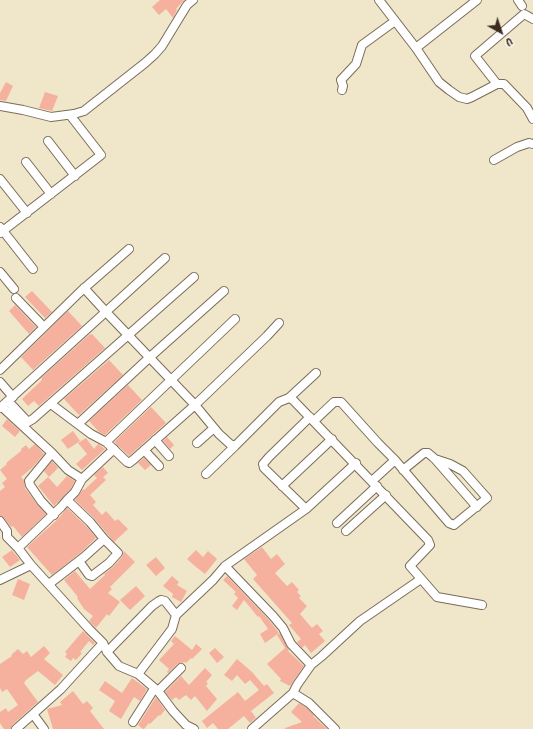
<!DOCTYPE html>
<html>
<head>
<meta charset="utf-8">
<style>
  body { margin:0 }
  #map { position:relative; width:533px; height:729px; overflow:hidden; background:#f0e6ca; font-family:Kalam,sans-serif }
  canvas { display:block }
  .north { position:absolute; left:481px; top:12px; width:40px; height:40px; -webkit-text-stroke:3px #fbf7ec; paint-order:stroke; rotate:140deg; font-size:11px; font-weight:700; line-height:16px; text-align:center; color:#3b2a1e }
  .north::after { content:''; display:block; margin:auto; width:14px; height:18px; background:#3b2a1e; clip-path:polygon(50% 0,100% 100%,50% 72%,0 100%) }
</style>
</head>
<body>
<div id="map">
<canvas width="533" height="729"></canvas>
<div class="north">U</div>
</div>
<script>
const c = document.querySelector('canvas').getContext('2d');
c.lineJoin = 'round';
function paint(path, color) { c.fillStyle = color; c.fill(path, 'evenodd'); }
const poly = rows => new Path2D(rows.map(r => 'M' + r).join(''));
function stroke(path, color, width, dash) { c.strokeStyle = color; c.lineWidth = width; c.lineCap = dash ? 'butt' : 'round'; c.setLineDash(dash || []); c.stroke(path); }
paint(poly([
  [160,0,184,0,176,9,177,10,173,18,166,9,159,15,152,7],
  [6,82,13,86,6,101,0,100,0,93],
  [45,92,58,96,52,111,39,108],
  [32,291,52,312,45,318,25,297],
  [15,305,36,327,29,334,9,311],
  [68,311,82,326,33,370,21,357],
  [90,334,90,335,92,334,105,348,39,406,34,401,28,406,22,399,42,380,41,378],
  [109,360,123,375,79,415,64,399],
  [128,385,142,400,105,435,99,432,89,421],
  [151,407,166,423,129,456,114,442],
  [7,419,20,431,15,437,2,426],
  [73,431,80,441,68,449,61,440],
  [167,437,174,445,170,449,163,441],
  [86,438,94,449,98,444,105,449,82,470,76,464,87,454,78,443],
  [35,444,44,454,33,467,21,477,24,480,25,488,37,504,46,514,22,537,13,526,11,527,4,518,0,516,0,491,5,487,2,483,7,479,0,470,7,464,6,463,21,451,21,449,26,445,29,449],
  [144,458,151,465,145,470,138,463],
  [52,461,58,468,49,477,44,471],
  [103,467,108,473,103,477,106,480,90,495,96,502,93,505,102,515,106,511,115,521,118,519,128,529,114,542,94,518,75,500,83,489,84,490,97,478,94,475],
  [67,476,75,481,71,489,54,506,38,486,48,477,57,487],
  [67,508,86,526,96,538,80,553,52,575,27,547,58,519],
  [262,547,271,559,277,554,285,564,275,573,287,586,292,582,299,590,297,592,301,596,299,598,307,606,300,614,312,628,317,624,323,631,319,634,325,641,311,653,305,645,302,648,297,642,301,639,289,625,292,623,253,579,257,575,244,559],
  [12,550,20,560,10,567,2,557],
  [196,550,203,557,208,551,217,559,205,574,196,567,187,559],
  [124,551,135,562,110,587,112,589,108,593,120,602,109,616,107,614,96,628,89,621,93,616,84,609,77,598,78,597,64,580,75,571,90,589,105,575,104,574,113,567,122,557],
  [156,557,165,568,156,576,146,565],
  [172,576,179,582,177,585,187,591,181,602,172,597,173,594,163,586],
  [227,576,269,620,279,633,265,643,260,634,268,629,259,616,258,617,244,600,237,610,232,606,238,598,234,594,236,592,223,580],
  [18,579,30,584,24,600,12,595],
  [136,586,145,596,130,610,120,600],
  [83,631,95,643,93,645,89,641,80,652,82,653,76,660,73,658,71,661,65,657,67,654,65,652],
  [280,633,289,650,288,651,304,666,290,686,280,681,281,679,267,664,285,648,277,635],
  [175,636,192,650,196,644,202,649,192,659,191,658,186,663,185,662,177,664,168,673,167,672,169,669,159,660,174,644,171,641],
  [44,646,50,653,44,659,63,675,55,685,38,671,26,680,24,683,38,702,12,725,11,729,4,729,0,723,0,712,6,708,8,712,18,705,7,689,2,692,0,688,0,664,12,656,11,655,18,649,23,654,27,651,31,657],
  [215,648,224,657,217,663,209,653],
  [237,659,252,672,264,686,267,684,274,693,251,711,256,718,250,723,244,716,228,729,218,729,213,723,207,728,202,721,238,692,245,701,259,690,250,680,245,684,237,675,232,681,224,675],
  [205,668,212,675,206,682,208,683,206,686,217,699,207,711,195,696,191,700,186,695,179,700,176,697,172,700,165,692,181,676,189,685],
  [132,678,147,689,140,701,134,697,121,719,109,711,115,701,99,690,105,681,122,693],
  [73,691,83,704,87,701,93,708,90,711,104,729,53,729,47,709,62,705,60,702],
  [156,697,165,710,160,716,159,715,150,724,149,723,144,729,143,729,138,725],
  [299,703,306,707,314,715,313,716,327,729,285,729,285,728,302,722,291,712]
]), '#f5b19e');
const minor = poly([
  [379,0,416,48,439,82,449,90,459,97,467,99,472,97,497,84,504,84,527,108,533,119],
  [518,0,522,6],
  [416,48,477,0],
  [497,84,475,56,524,14,533,19],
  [342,90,343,86,341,80,356,64,362,45,395,21],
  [0,106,23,110,51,117,74,114,84,111,145,63,155,54,162,46,187,5,193,0],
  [48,141,75,176],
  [494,160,517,147,529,143,533,144],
  [26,162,51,194],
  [0,179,27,213],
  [0,227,33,269],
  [0,233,101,155,70,115],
  [0,272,14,289],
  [84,288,106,312,195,405,219,434,230,444,235,446,279,402,289,398,293,400,428,540,430,545,410,566,437,597,482,605],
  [16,298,43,326],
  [0,370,81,291,129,249],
  [0,382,13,397],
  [289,398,316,373],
  [9,402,26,420,28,422,33,419,194,277],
  [51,404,91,434,106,442,235,319],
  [2,407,52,453,29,481,30,485,41,501,54,515],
  [0,408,165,258],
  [314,421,334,402,341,402,378,443,395,460,372,481],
  [78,424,150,357,224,291],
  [155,440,169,456],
  [106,442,127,462,129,463,133,460,195,405,267,336,279,323],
  [197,443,214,428],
  [144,450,159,466],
  [52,453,68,470,82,479],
  [395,460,449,523,454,525,487,498,463,471,450,464,435,459],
  [403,470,424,453,428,453,435,459,477,507],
  [206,474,235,446],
  [282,486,332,439],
  [67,500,75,492,82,479,114,449],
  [306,509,264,468,263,464,269,457,310,417],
  [0,521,7,531,7,537,18,548],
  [337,523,377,486],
  [346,531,386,495],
  [79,561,89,575,92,576,109,563,118,553,104,539,90,522,67,500,61,507,18,548,31,565,89,629,103,643,107,652,119,666,138,674,158,691,173,711,186,725,194,729],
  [225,566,273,616,283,628,291,644,311,665,297,685,293,693,252,729],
  [0,580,31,565],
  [49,584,84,557,104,539],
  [176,615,213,580,225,566,306,509,356,463],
  [107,652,152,606,159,601,161,600,165,601,176,615,172,629,138,674],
  [311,665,322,656,360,621,421,579],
  [158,691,181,668],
  [293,693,309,703,335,729],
  [133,722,154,689],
  [16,729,33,714],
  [44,729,33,714,61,689,103,643]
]);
stroke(minor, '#7a6c5a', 10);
stroke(minor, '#fff', 8);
</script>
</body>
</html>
